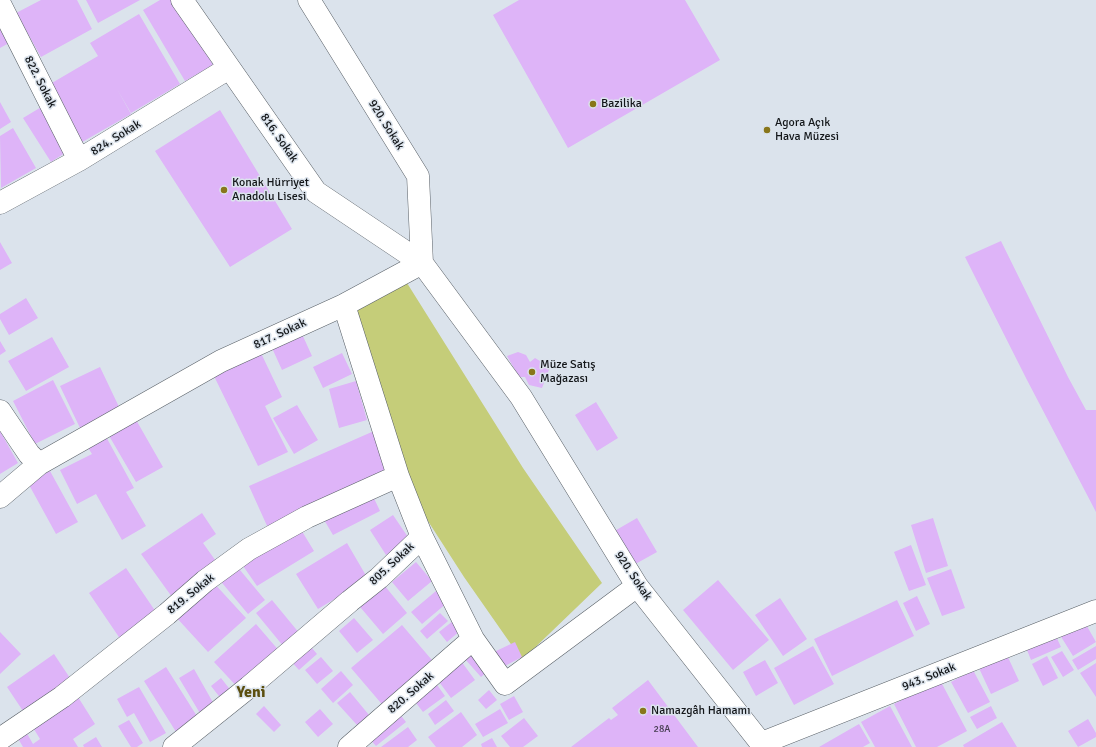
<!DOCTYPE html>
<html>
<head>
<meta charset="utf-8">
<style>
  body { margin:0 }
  canvas { display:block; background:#dbe3ec }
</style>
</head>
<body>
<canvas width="1096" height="747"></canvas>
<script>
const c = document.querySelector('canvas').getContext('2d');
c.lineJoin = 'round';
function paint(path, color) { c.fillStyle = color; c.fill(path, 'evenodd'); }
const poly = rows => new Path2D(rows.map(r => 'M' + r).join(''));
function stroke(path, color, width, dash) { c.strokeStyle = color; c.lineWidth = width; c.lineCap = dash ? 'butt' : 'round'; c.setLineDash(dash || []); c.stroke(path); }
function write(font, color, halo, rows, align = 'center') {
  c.font = font + ' Signika,sans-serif'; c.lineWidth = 3; c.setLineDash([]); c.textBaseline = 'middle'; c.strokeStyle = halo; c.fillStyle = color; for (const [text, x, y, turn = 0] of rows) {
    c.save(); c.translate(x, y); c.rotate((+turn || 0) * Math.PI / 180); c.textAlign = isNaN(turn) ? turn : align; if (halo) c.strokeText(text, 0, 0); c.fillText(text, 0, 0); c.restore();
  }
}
paint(poly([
  [407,283,523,468,602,583,522,660,464,577,406,487,347,306]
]), '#c5cd79');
paint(poly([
  [41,0,77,0,92,29,41,57,16,13],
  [86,0,140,0,98,23],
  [160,0,175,0,213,65,185,81,143,10],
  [519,0,685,0,720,60,568,148,493,15],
  [139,14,180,84,131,113,117,89,131,114,77,145,45,87,98,56,90,43],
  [0,20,16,39,0,48],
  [0,102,11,122,0,129],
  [43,106,71,149,51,162,23,118],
  [220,110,292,229,230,267,155,151],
  [13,128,36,168,1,188,0,136],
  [1001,241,1068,377,1086,410,1096,410,1096,512,1027,380,965,257],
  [0,242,12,263,0,270],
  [26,298,38,318,9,335,0,319,0,314],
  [302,334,312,356,282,370,272,348],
  [52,337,69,367,26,391,8,361],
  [0,341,6,351,0,355],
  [260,351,282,397,265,406,288,452,258,466,213,374],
  [518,352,526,355,530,362,535,358,550,367,542,388,529,385,525,377,519,377,507,356],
  [342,353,352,374,323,388,313,367],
  [100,367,120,409,80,428,60,386],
  [53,380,75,424,35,444,13,401],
  [356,381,367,420,339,428,329,389],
  [596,402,618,438,597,451,575,415],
  [297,405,318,440,294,454,273,418],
  [135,418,163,467,136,482,108,434],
  [0,431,18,463,0,474],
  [374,431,393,472,268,528,249,486],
  [104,433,134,488,126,492,146,526,122,540,96,494,77,504,60,470,92,454,85,443],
  [50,471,78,522,56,534,28,483],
  [371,492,380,511,333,535,323,518],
  [202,513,216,534,203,543,218,564,172,597,141,554],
  [393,515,410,540,386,555,370,530],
  [637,518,657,552,630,567,611,533],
  [933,518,948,566,926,573,911,525],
  [300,528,314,551,257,586,241,563],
  [347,543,368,579,318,609,296,574],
  [911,545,926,585,909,591,894,552],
  [416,562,432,581,408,601,392,582],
  [235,564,265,600,248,614,218,578],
  [126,568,160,618,123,643,89,593],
  [951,569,965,608,942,616,927,578],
  [380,580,407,613,383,634,355,601],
  [718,580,769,640,733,670,683,610],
  [212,581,246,618,208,652,175,616],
  [436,591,447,603,422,624,411,612],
  [917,596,930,624,916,631,903,603],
  [780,598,807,639,783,656,755,615],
  [272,600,300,634,284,647,256,613],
  [897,600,914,636,832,676,814,639],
  [440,613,448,621,427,639,420,631],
  [354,618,373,640,357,653,339,631],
  [453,621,461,630,447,642,439,632],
  [1084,621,1096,642,1073,656,1060,635],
  [256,624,281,653,240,690,214,662],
  [402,625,437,666,386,709,351,668],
  [0,632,21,654,0,674],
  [1054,632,1061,647,1031,660,1025,645],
  [306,641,317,654,299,670,287,657],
  [515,642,522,657,501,668,494,652],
  [813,646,834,684,794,705,774,668],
  [1096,646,1096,659,1078,670,1072,660],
  [473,651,489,670,481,677,464,658],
  [1062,651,1074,670,1063,677,1051,657],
  [1006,653,1019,681,991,694,978,666],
  [54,654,74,684,27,717,7,687],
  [1047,656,1058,678,1043,686,1032,664],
  [321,657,333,671,317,684,305,670],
  [765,660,778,683,756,696,743,672],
  [461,661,475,680,451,698,437,679],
  [1096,663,1096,697,1080,673],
  [166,667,200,721,178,735,144,681],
  [194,669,215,706,201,715,179,678],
  [973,670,990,702,968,713,951,682],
  [341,671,353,685,333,703,321,689],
  [221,678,232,692,222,700,211,686],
  [648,680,698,747,571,747,609,718,611,720,618,715,612,708],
  [940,680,967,731,937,747,916,747,894,704],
  [435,682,445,696,423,712,413,699],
  [139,687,166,733,150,742,134,713,127,717,117,699],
  [489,690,497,700,486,709,478,700],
  [350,692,369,715,357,725,337,703],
  [514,696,523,712,509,720,500,704],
  [78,697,95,724,73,739,78,747,23,747,16,735,25,730,33,744,40,739,32,726],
  [446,700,454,711,435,725,428,714],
  [264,706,281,725,274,732,256,714],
  [890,706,912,747,875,747,861,722],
  [991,706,997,718,977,729,970,717],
  [320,709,333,724,318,737,305,722],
  [500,709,508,723,483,737,475,724],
  [461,712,477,735,462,747,436,747,428,737],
  [399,713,406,722,376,746,368,737],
  [524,718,538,736,523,747,510,747,501,736],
  [1088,719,1096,733,1096,737,1078,747,1068,731],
  [129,720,143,743,137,747,131,747,118,726],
  [1002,722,1017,747,964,747,963,745],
  [859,724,870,743,863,747,819,747],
  [408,727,417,740,408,747,381,747],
  [96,737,102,747,84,747,83,745],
  [492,738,497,747,482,747,481,744]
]), '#deb4f8');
const minor = poly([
  [182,0,316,192,422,263],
  [309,0,418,176,422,263],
  [0,4,79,160],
  [0,203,79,160,229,68],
  [0,411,29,454,39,464],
  [0,497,39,464,221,361,344,305,422,263,521,397,637,586,764,747],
  [422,537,473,639,505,684,637,586],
  [0,739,62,697,167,614,205,581,249,549,307,517,398,476],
  [762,743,1096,611],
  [174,747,249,687,350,601,379,578,422,537,398,476,344,305],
  [349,747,473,639]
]);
stroke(minor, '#596067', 23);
stroke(minor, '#fff', 22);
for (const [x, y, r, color] of [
  [593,104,4,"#88761a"],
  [767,130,4,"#88761a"],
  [224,190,4,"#88761a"],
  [532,372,4,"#88761a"],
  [643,711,4,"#88761a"]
]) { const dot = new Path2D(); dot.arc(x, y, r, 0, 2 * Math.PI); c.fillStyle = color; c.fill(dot); stroke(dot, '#dbe3ec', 1.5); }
write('10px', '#463e51', null, [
  ["28A",662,729]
]);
write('12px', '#131619', '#dbe3ec', [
  ["822. Sokak",40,82,63],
  ["920. Sokak",386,125,58],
  ["824. Sokak",116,138,-32],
  ["816. Sokak",279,138,55],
  ["817. Sokak",280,334,-25],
  ["805. Sokak",392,564,-43],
  ["920. Sokak",633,576,56],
  ["819. Sokak",191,594,-39],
  ["943. Sokak",929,677,-22],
  ["820. Sokak",411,693,-41]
]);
write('12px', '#131619', '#dbe3ec', [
  ["Bazilika",601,104],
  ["Agora Açık",775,123],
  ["Hava Müzesi",775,137],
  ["Konak Hürriyet",232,183],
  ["Anadolu Lisesi",232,197],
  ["Müze Satış",540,365],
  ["Mağazası",540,379],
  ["Namazgâh Hamamı",651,711]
], 'left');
write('bold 16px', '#5b4e0f', '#dbe3ec', [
  ["Yeni",251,693]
]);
</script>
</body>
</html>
